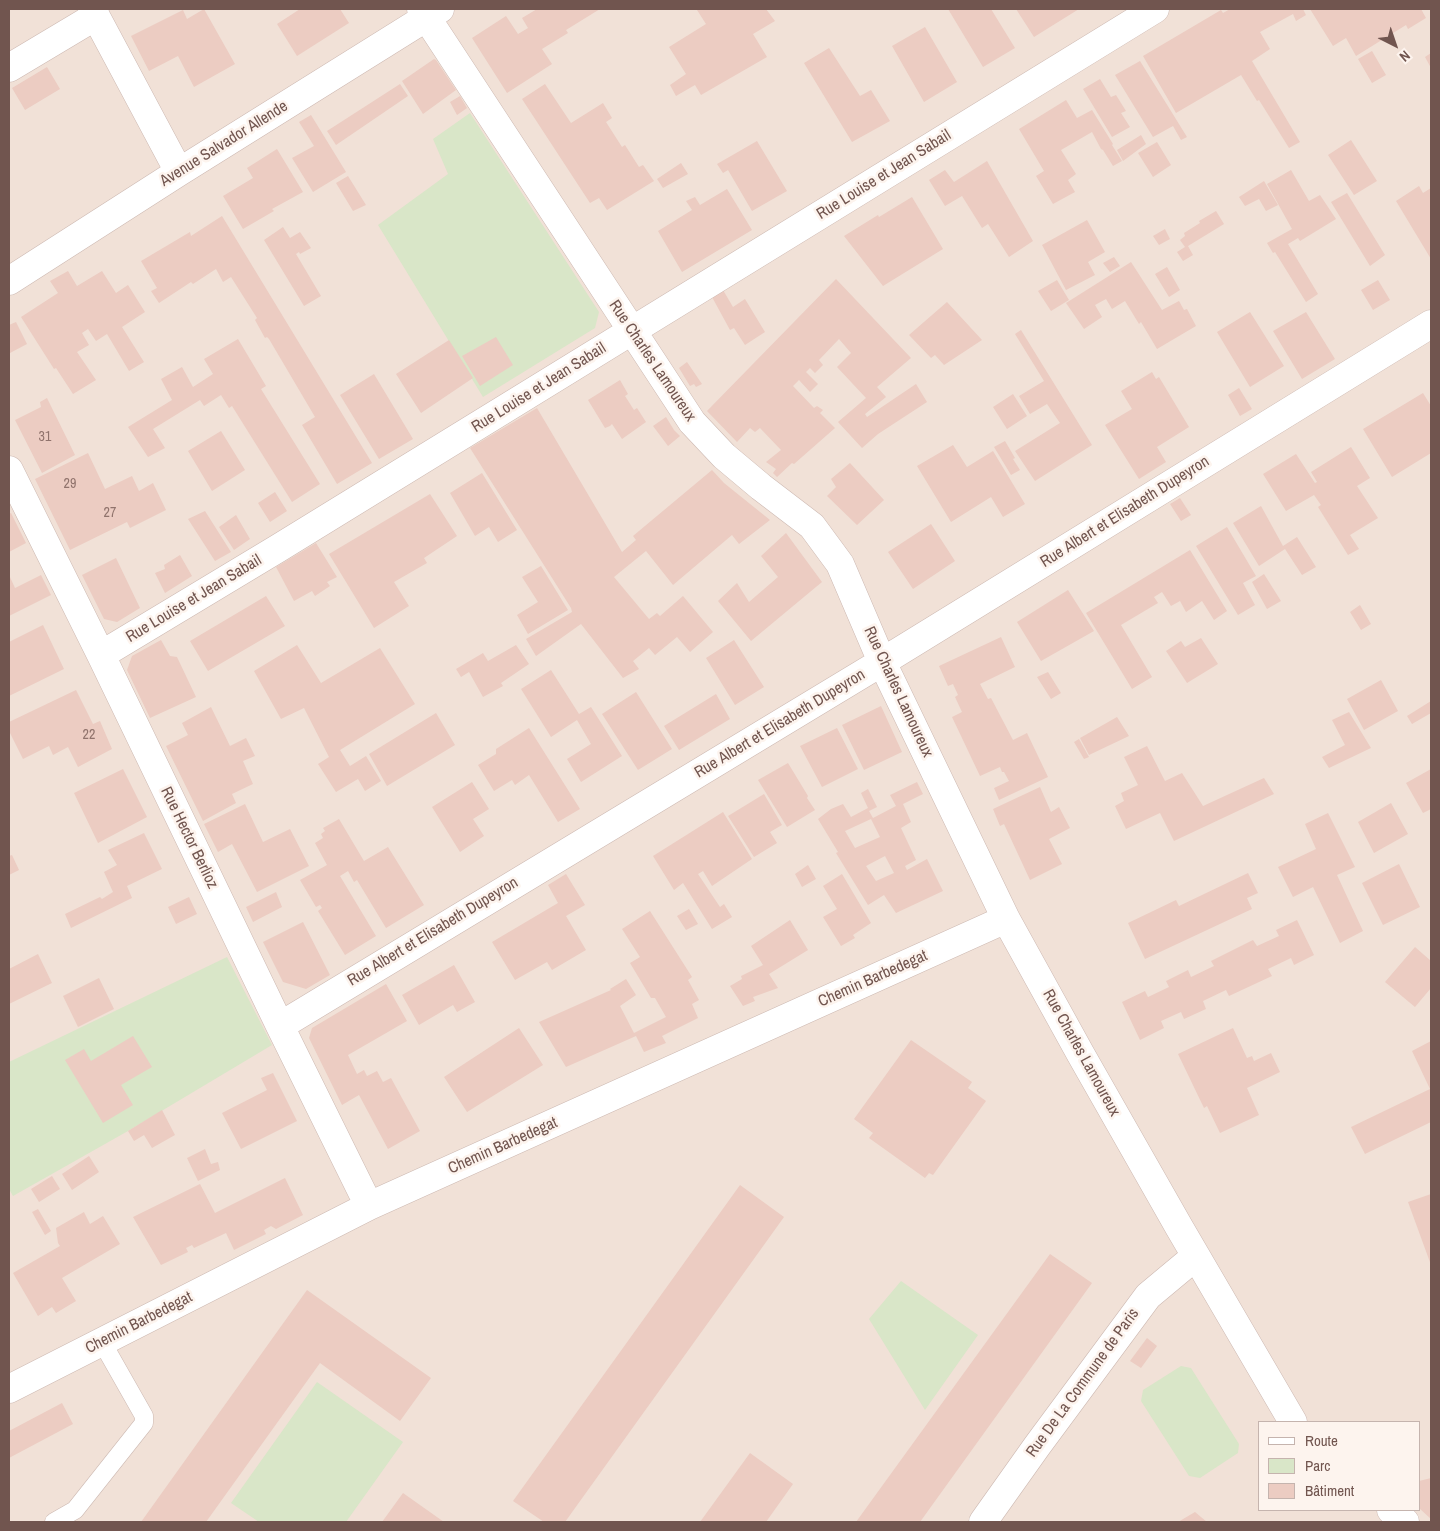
<!DOCTYPE html>
<html>
<head>
<meta charset="utf-8">
<style>
  body { margin:0 }
  #map { position:relative; width:1440px; height:1531px; overflow:hidden; background:#faf0e8; font-family:"Archivo Narrow",sans-serif }
  canvas { display:block }
  .frame { position:absolute; inset:0; border:10px solid #71554f; pointer-events:none }
  .legend { position:absolute; left:1258px; top:1421px; width:162px; height:90px; box-sizing:border-box; background:#fdf4ee; border:1px solid #c5b4ae; margin:0; padding:6px 9px; list-style:none; font-size:15px; color:#71554f }
  .legend li { display:flex; align-items:center; gap:10px; height:25px }
  .legend b { width:25px; border:1px solid #c5b4ae }
  .north { position:absolute; left:1370px; top:20px; width:50px; height:50px; -webkit-text-stroke:4px #fdf4ee; paint-order:stroke; rotate:139deg; font-size:14px; font-weight:700; line-height:20px; text-align:center; color:#71554f }
  .north::after { content:''; display:block; margin:auto; width:18px; height:22px; background:#71554f; clip-path:polygon(50% 0,100% 100%,50% 72%,0 100%) }
</style>
</head>
<body>
<div id="map">
<canvas width="1440" height="1531"></canvas>
<div class="frame"></div>
<ul class="legend">
<li><b style="height:6px;background:#fff"></b>Route</li>
<li><b style="height:14px;background:#d9e6c8"></b>Parc</li>
<li><b style="height:14px;background:#ecccc2"></b>Bâtiment</li>
</ul>
<div class="north">N</div>
</div>
<script>
const c = document.querySelector('canvas').getContext('2d');
c.lineJoin = 'round';
function paint(path, color) { c.fillStyle = color; c.fill(path, 'evenodd'); }
const poly = rows => new Path2D(rows.map(r => 'M' + r).join(''));
function stroke(path, color, width, dash) { c.strokeStyle = color; c.lineWidth = width; c.lineCap = dash ? 'butt' : 'round'; c.setLineDash(dash || []); c.stroke(path); }
function write(font, color, halo, rows, align = 'center') {
  c.font = font + ' "Archivo Narrow",sans-serif'; c.lineWidth = 5; c.setLineDash([]); c.textBaseline = 'middle'; c.strokeStyle = halo; c.fillStyle = color; for (const [text, x, y, turn = 0] of rows) {
    c.save(); c.translate(x, y); c.rotate((+turn || 0) * Math.PI / 180); c.textAlign = isNaN(turn) ? turn : align; if (halo) c.strokeText(text, 0, 0); c.fillText(text, 0, 0); c.restore();
  }
}
paint(poly([
  [9,9,1431,9,1431,1522,9,1522],
  [1259,1422,1419,1422,1419,1510,1259,1510]
]), '#f1e1d7');
paint(poly([
  [470,113,599,312,595,328,483,397,378,225,448,174,433,139],
  [227,957,272,1045,128,1131,13,1196,9,1189,9,1062],
  [901,1281,978,1335,925,1410,869,1319],
  [1181,1366,1191,1368,1239,1444,1238,1453,1200,1478,1189,1476,1141,1401,1143,1390],
  [317,1382,403,1442,346,1522,259,1522,231,1503]
]), '#d9e6c8');
paint(poly([
  [204,9,235,64,194,87,178,56,149,71,131,36,183,10,187,19],
  [300,9,340,9,349,23,297,56,277,24],
  [537,9,600,9,566,30,568,33,542,49,552,64,507,93,472,38,506,16,518,34,528,28,522,18],
  [699,9,766,9,775,21,753,34,767,57,701,95,695,85,676,96,670,85,686,74,669,47,706,24,697,10],
  [948,9,991,9,1015,48,983,67],
  [1016,9,1079,9,1034,37],
  [1230,9,1303,9,1306,15,1296,21,1293,14,1260,32,1270,49,1252,61,1300,142,1289,148,1259,100,1257,101,1241,75,1176,113,1143,56,1221,10,1223,13],
  [1310,9,1421,9,1426,18,1408,29,1406,25,1356,56,1346,38,1333,46],
  [925,27,957,82,924,102,892,46],
  [829,48,860,96,871,90,890,121,852,142,804,63],
  [1372,51,1386,75,1372,83,1358,59],
  [1431,53,1431,68,1425,57],
  [434,59,436,60,456,90,423,114,402,81],
  [1140,61,1187,137,1181,140,1173,126,1153,137,1115,75],
  [47,67,60,89,25,110,12,88],
  [1100,79,1111,97,1116,95,1126,111,1121,113,1130,127,1112,137,1083,89],
  [400,84,408,96,336,145,327,131],
  [545,84,571,123,603,103,612,118,606,122,622,147,625,145,639,167,643,165,654,181,607,210,599,198,590,203,522,99],
  [460,96,467,108,457,115,450,102],
  [1066,100,1077,118,1092,110,1113,144,1112,145,1122,161,1113,166,1103,150,1101,149,1092,132,1061,150,1076,174,1068,180,1075,192,1053,204,1036,176,1044,171,1019,129],
  [311,115,346,172,313,192,292,158,314,146,299,122],
  [1141,135,1146,144,1123,161,1117,150],
  [1351,140,1377,181,1354,195,1328,155],
  [757,141,787,191,752,211,728,170,723,173,717,164],
  [1157,142,1171,165,1153,177,1138,153],
  [277,149,303,192,272,209,274,211,243,229,223,196,253,178,247,168],
  [987,161,1033,241,1009,257,988,224,982,228,962,196,945,206,929,180,945,170,954,182],
  [681,163,688,174,663,188,657,179],
  [1291,170,1309,201,1320,195,1336,219,1300,241,1298,238,1288,244,1318,294,1306,302,1275,252,1273,253,1267,243,1292,229,1267,184],
  [348,176,366,205,353,211,336,183],
  [1264,181,1278,205,1266,211,1259,199,1245,206,1239,197],
  [1419,186,1423,193,1431,188,1431,259,1396,201],
  [727,189,752,230,682,272,658,231,692,210,686,201,695,197,700,205],
  [1347,193,1385,255,1370,266,1331,202],
  [912,197,943,249,883,286,844,236,878,215,879,217],
  [1216,211,1224,224,1188,246,1193,255,1183,261,1177,252,1185,247,1180,240,1185,236,1184,233,1200,223,1199,221],
  [222,216,372,463,337,484,302,425,315,417,269,339,267,337,265,338,255,320,257,318,231,277,223,282,216,269,193,284,191,282,159,303,151,291,157,288,141,261,190,232,191,236],
  [1087,220,1105,252,1088,262,1095,275,1066,290,1042,245],
  [283,227,290,238,300,232,311,248,300,254,299,252,296,254,321,296,304,306,264,240],
  [1165,229,1170,239,1159,245,1153,236],
  [1114,257,1120,266,1110,272,1103,263],
  [1131,262,1162,310,1179,301,1184,310,1187,309,1196,326,1157,349,1141,322,1139,324,1125,301,1112,309,1106,299,1095,305,1102,317,1084,329,1066,303],
  [1167,267,1180,290,1169,297,1155,274],
  [68,271,77,286,102,271,116,293,128,285,145,312,122,327,144,362,129,371,107,334,96,341,88,329,82,333,89,345,77,352,96,380,73,394,56,368,54,369,21,317,58,293,50,281],
  [836,279,911,358,877,387,886,397,865,414,867,417,916,384,927,402,878,434,862,448,838,422,866,398,837,367,851,353,839,339,819,360,823,365,815,373,810,368,806,372,818,384,810,392,799,380,793,386,814,408,817,406,823,410,820,413,835,428,794,464,792,463,777,477,773,473,776,469,766,462,781,450,760,428,755,432,750,428,737,442,707,411],
  [1057,280,1069,300,1051,311,1038,291],
  [1378,280,1390,300,1373,310,1361,290],
  [723,290,733,307,745,299,765,332,745,345,734,328,730,330,712,297],
  [947,302,982,340,944,365,935,355,931,358,909,335],
  [1250,312,1284,366,1250,387,1217,332],
  [1306,312,1335,359,1302,379,1273,331],
  [16,322,27,344,10,353,9,325],
  [1021,330,1092,445,1035,481,1015,451,1060,423,1047,404,1030,414,1019,396,1044,381,1015,334],
  [496,337,513,365,480,386,462,356],
  [238,339,266,386,261,389,320,484,292,502,232,406,229,408,221,395,204,406,200,400,153,429,165,448,148,457,128,427,172,400,161,379,182,367,193,387,213,374,204,359],
  [449,340,473,378,421,413,396,374],
  [687,362,702,384,696,387,694,384,690,386,679,368],
  [1152,372,1156,379,1159,377,1189,427,1157,447,1166,462,1139,479,1105,425,1132,409,1121,391],
  [374,374,413,439,379,459,340,395],
  [620,380,628,394,625,396,634,410,637,408,646,422,622,439,612,424,610,426,605,428,588,400],
  [1239,388,1252,409,1240,416,1228,395],
  [1423,393,1431,406,1431,453,1392,477,1363,429],
  [1013,394,1027,416,1007,429,993,407],
  [47,398,75,455,42,473,15,420,41,407,40,402],
  [537,408,622,552,636,540,633,536,712,470,724,483,770,520,739,544,732,535,673,585,646,551,614,577,649,619,657,613,660,616,683,596,713,632,690,652,677,637,655,655,649,648,633,661,639,669,623,678,581,624,536,656,526,639,572,612,571,608,470,448],
  [666,417,674,430,680,436,668,446,653,426],
  [221,431,245,470,212,491,188,451],
  [1005,441,1015,458,1013,459,1020,470,1011,475,994,447],
  [953,445,967,467,993,451,1025,504,1003,517,991,497,951,522,917,466],
  [1351,447,1370,478,1357,486,1378,518,1350,535,1359,549,1348,555,1318,507,1321,505,1314,495,1286,511,1263,474,1296,454,1315,483,1317,482,1311,472],
  [88,453,105,489,132,476,139,491,153,483,166,510,130,528,127,522,70,550,35,479],
  [850,463,884,500,857,525,827,496,836,487,831,479],
  [482,473,517,530,498,542,489,527,475,536,450,493],
  [275,492,287,511,270,522,258,503],
  [430,494,457,536,424,558,427,563,394,582,409,606,374,628,329,554],
  [1180,498,1191,515,1181,521,1170,504],
  [1261,506,1283,546,1297,537,1316,567,1302,575,1285,549,1259,566,1233,523],
  [205,511,231,552,215,561,188,519],
  [11,513,26,543,9,552,9,514],
  [236,515,250,539,234,550,219,527],
  [931,524,955,561,913,589,888,552],
  [1227,527,1256,576,1243,583,1255,605,1238,615,1196,546],
  [786,533,822,582,751,641,718,601,737,583,749,602,778,577,761,556],
  [316,543,337,577,327,582,330,586,315,596,312,591,294,601,276,567],
  [1190,550,1227,611,1214,620,1202,601,1186,612,1180,601,1171,606,1162,592,1154,597,1158,603,1121,625,1152,677,1132,689,1086,613],
  [180,555,192,576,165,593,155,573,165,569,164,565],
  [116,558,140,608,117,622,104,619,82,575],
  [541,566,568,610,528,634,517,615,538,602,522,577],
  [1264,574,1281,601,1267,609,1252,582],
  [9,575,15,588,41,575,51,595,9,616],
  [1068,590,1094,631,1041,661,1017,622],
  [266,596,285,626,208,671,190,641],
  [1360,605,1371,624,1361,630,1350,612],
  [43,625,64,669,9,696,9,642],
  [1001,637,1015,667,980,684,988,699,991,698,1013,740,1027,733,1048,777,999,800,994,788,1009,781,1004,772,1002,772,1000,767,980,776,952,717,962,712,955,697,958,695,953,684,948,686,939,666],
  [1201,638,1218,664,1187,683,1166,651,1181,641,1185,647],
  [161,640,170,656,177,657,196,697,150,718,127,670,132,656],
  [734,640,764,687,735,705,706,658],
  [297,645,321,683,380,648,415,704,340,750,350,766,366,756,381,781,365,791,358,779,336,792,318,764,329,757,304,708,281,719,254,671],
  [516,645,529,664,501,683,503,686,483,697,469,672,461,677,456,669,483,653,488,661],
  [551,670,579,714,591,707,622,756,581,782,567,759,591,744,577,720,551,737,521,689],
  [1048,672,1061,693,1051,699,1037,677],
  [1381,680,1398,711,1364,730,1347,699],
  [76,690,93,724,100,721,112,749,78,767,68,747,53,755,49,746,23,759,9,731,9,722],
  [636,692,672,749,638,770,602,714],
  [716,694,730,719,679,750,664,726],
  [1431,701,1431,713,1412,724,1407,716],
  [881,706,902,752,864,770,842,725],
  [211,707,230,746,246,738,255,756,243,761,253,784,232,794,236,803,203,821,166,746,188,735,182,723],
  [1349,712,1371,748,1329,768,1322,757,1345,745,1332,720],
  [436,713,455,745,387,786,369,754],
  [1117,717,1129,736,1089,755,1080,738],
  [529,728,580,809,558,822,529,775,515,785,512,780,494,791,478,765,496,754,496,749],
  [837,728,858,769,822,787,800,746],
  [1079,739,1089,757,1084,759,1074,742],
  [1147,746,1165,781,1182,773,1203,806,1264,778,1274,794,1174,841,1160,813,1126,829,1115,806,1124,801,1121,793,1138,785,1124,757],
  [788,763,808,796,807,798,815,810,787,827,758,780],
  [123,769,147,817,98,843,74,793],
  [1431,769,1431,809,1423,813,1406,783],
  [472,782,489,809,473,819,484,836,460,852,432,807],
  [917,782,923,794,903,804,911,822,901,828,916,860,905,866,907,870,927,859,943,891,896,913,884,895,868,905,836,853,838,852,818,819,831,809,843,804,851,817,868,808,861,793,868,789,877,807,869,811,873,818,896,806,890,795],
  [871,819,880,837,855,848,845,831],
  [885,856,894,873,876,881,866,866],
  [1040,787,1051,812,1059,807,1070,828,1049,839,1062,864,1030,880,1004,824,1000,826,993,809],
  [764,794,782,825,770,832,777,843,754,857,728,816],
  [1391,803,1408,834,1374,853,1358,822],
  [245,804,263,842,290,829,309,866,257,892,232,844,218,852,204,824],
  [723,812,752,859,712,886,703,871,698,874,720,907,724,904,732,917,712,929,683,883,674,890,653,856],
  [1328,813,1355,867,1337,875,1363,931,1340,943,1313,887,1293,897,1278,867,1316,849,1305,824],
  [339,819,364,861,388,847,424,905,386,928,357,880,354,882,348,871,340,876,376,936,345,955,318,911,322,908,320,905,316,907,300,880,327,865,315,843,323,838,321,834,325,831,323,828],
  [144,833,162,869,127,886,132,898,71,928,65,914,100,897,102,899,113,892,104,872,117,865,108,850],
  [12,855,19,870,9,875,9,856],
  [1399,864,1420,907,1383,925,1362,883],
  [808,865,816,879,802,887,795,874],
  [1248,873,1258,893,1247,898,1252,909,1145,959,1128,923,1176,900,1179,906],
  [566,874,585,905,566,916,586,950,552,970,547,962,515,980,492,942,558,903,548,885],
  [842,874,871,923,853,935,855,938,841,946,823,917,837,909,823,886],
  [276,892,282,907,253,922,246,907],
  [189,897,197,914,176,924,168,907],
  [689,909,698,924,686,930,677,916],
  [650,911,692,977,688,980,699,1000,692,1004,698,1018,662,1036,666,1043,644,1052,636,1036,566,1067,539,1022,611,990,610,989,626,979,636,995,620,1006,634,1033,666,1017,655,998,651,998,630,963,640,957,622,929],
  [790,920,808,950,769,974,778,988,753,997,755,1001,743,1006,730,986,742,979,741,976,763,965,751,946],
  [1297,920,1314,955,1294,965,1291,958,1268,969,1272,976,1229,996,1226,990,1203,1001,1206,1009,1184,1019,1181,1012,1161,1021,1164,1028,1140,1040,1122,1002,1145,991,1148,997,1169,987,1166,981,1188,970,1191,977,1214,966,1211,961,1253,940,1257,946,1279,936,1276,930],
  [303,922,330,975,306,989,283,982,263,942],
  [1415,947,1431,961,1431,988,1415,1007,1385,982],
  [38,954,52,983,9,1004,9,969],
  [454,965,475,1002,457,1012,453,1005,419,1025,402,995],
  [99,978,114,1009,78,1027,63,996],
  [386,984,407,1021,348,1055,357,1074,364,1070,367,1076,377,1071,383,1082,391,1078,420,1131,388,1149,359,1095,342,1105,309,1038,312,1028],
  [519,1028,543,1065,467,1112,444,1077],
  [1233,1028,1247,1058,1252,1056,1254,1061,1271,1053,1280,1072,1247,1088,1259,1115,1220,1133,1207,1106,1204,1108,1178,1054],
  [133,1036,152,1067,121,1085,133,1105,103,1123,65,1060,84,1049,91,1061],
  [911,1040,972,1082,968,1088,986,1101,933,1175,929,1173,925,1178,869,1138,873,1133,854,1119],
  [1431,1041,1431,1122,1365,1154,1351,1127,1430,1089,1412,1051],
  [273,1073,297,1121,241,1149,222,1113,267,1090,261,1078],
  [162,1110,175,1135,152,1148,144,1135,134,1141,128,1131],
  [205,1149,211,1164,218,1162,220,1170,198,1181,187,1158],
  [89,1156,99,1172,72,1190,62,1174],
  [52,1176,60,1189,39,1202,31,1189],
  [285,1178,303,1215,276,1229,271,1226,264,1230,266,1234,234,1250,226,1233,194,1248,192,1245,186,1248,188,1252,161,1265,133,1217,200,1184,215,1213],
  [740,1185,784,1217,565,1522,544,1522,513,1501],
  [1431,1194,1431,1265,1408,1202],
  [38,1209,51,1231,45,1235,32,1212],
  [84,1212,90,1224,103,1216,120,1244,62,1278,76,1301,56,1313,52,1307,38,1316,13,1273,60,1246,58,1243,56,1228],
  [1050,1254,1092,1283,920,1522,856,1522],
  [307,1290,431,1378,400,1421,320,1363,206,1522,141,1522],
  [1147,1338,1157,1346,1141,1368,1130,1361],
  [62,1403,73,1424,9,1458,9,1431],
  [750,1453,793,1484,766,1522,700,1522],
  [1431,1478,1431,1519,1419,1508,1419,1481],
  [403,1493,444,1522,382,1522],
  [1195,1512,1207,1522,1178,1522]
]), '#ecccc2');
const lane = poly([
  [54,1522,75,1510,144,1423,144,1416,102,1342]
]);
const street = poly([
  [92,9,179,172],
  [421,9,692,422,724,456,761,487,812,526,840,564,882,662,1006,919,1080,1053,1179,1227,1293,1422],
  [9,68,96,16],
  [9,281,179,172,440,9],
  [9,470,101,655,280,1026,369,1206],
  [101,655,277,549,1155,9],
  [280,1026,882,662,1431,324],
  [9,1389,369,1206,1006,919],
  [1391,1510,1405,1522],
  [983,1522,1037,1446,1148,1296,1196,1256]
]);
stroke(lane, '#cdb9b2', 19);
stroke(street, '#cdb9b2', 29);
stroke(lane, '#fff', 18);
stroke(street, '#fff', 28);
write('14px', '#90736c', null, [
  ["31",45,437],
  ["29",70,484],
  ["27",110,513],
  ["22",89,735]
]);
write('16px', '#71554f', '#fdf4ee', [
  ["Avenue Salvador Allende",224,144,-32],
  ["Rue Louise et Jean Sabail",884,175,-32],
  ["Rue Charles Lamoureux",652,361,56],
  ["Rue Louise et Jean Sabail",539,388,-32],
  ["Rue Albert et Elisabeth Dupeyron",1125,512,-32],
  ["Rue Louise et Jean Sabail",194,599,-31],
  ["Rue Charles Lamoureux",898,692,65],
  ["Rue Albert et Elisabeth Dupeyron",780,724,-31],
  ["Rue Hector Berlioz",189,838,64],
  ["Rue Albert et Elisabeth Dupeyron",433,932,-31],
  ["Chemin Barbedegat",873,979,-24],
  ["Rue Charles Lamoureux",1081,1053,61],
  ["Chemin Barbedegat",503,1146,-24],
  ["Chemin Barbedegat",139,1323,-27],
  ["Rue De La Commune de Paris",1083,1383,-54]
]);
</script>
</body>
</html>
